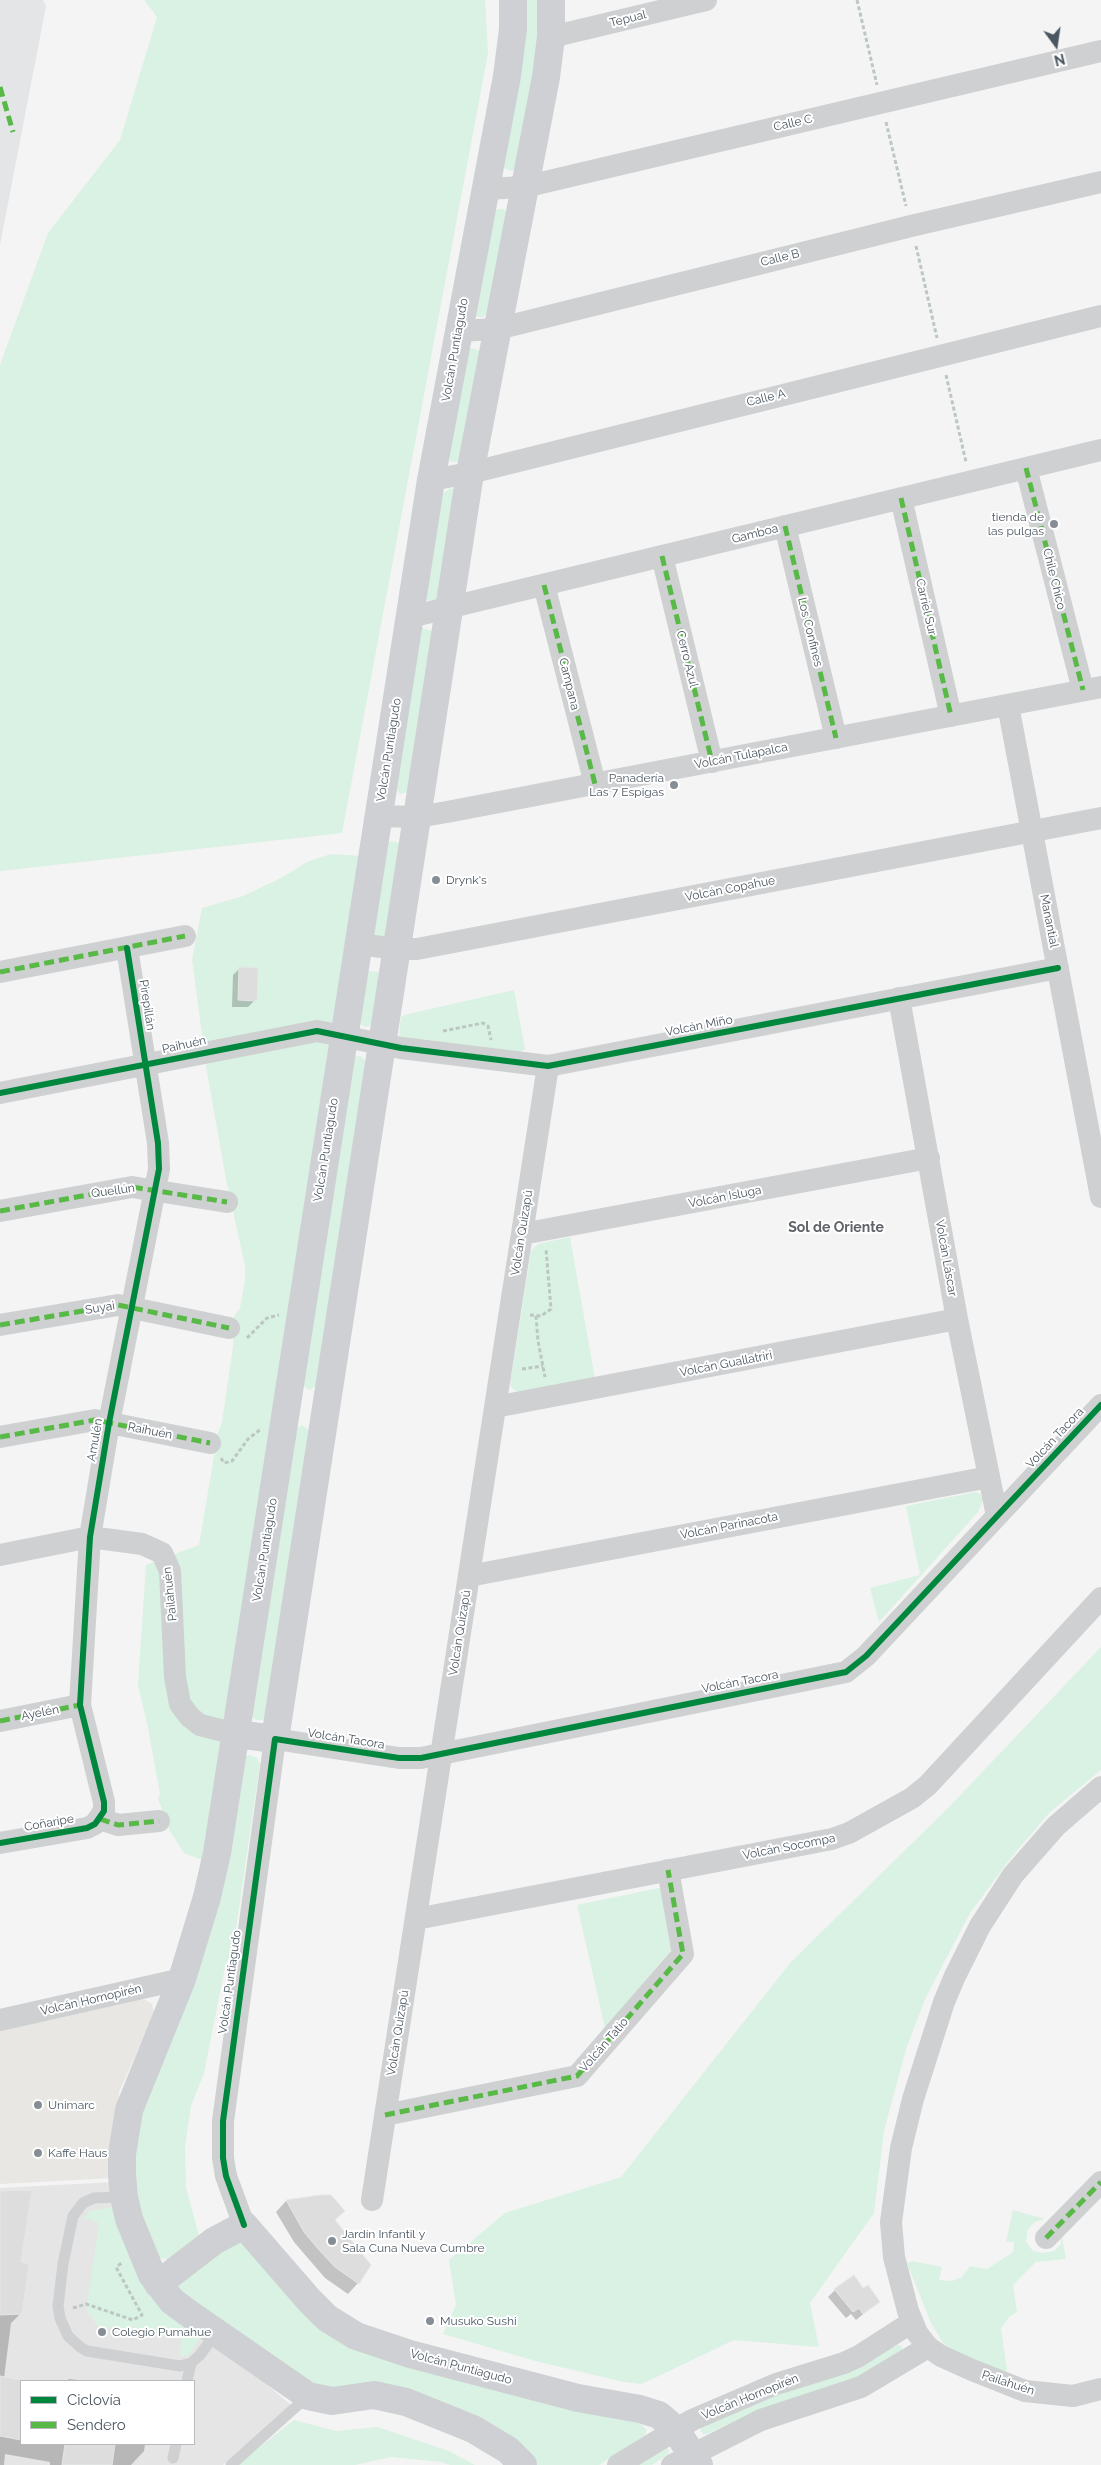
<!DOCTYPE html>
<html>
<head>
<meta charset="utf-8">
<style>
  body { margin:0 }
  #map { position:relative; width:1101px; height:2465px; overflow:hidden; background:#f4f4f4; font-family:Raleway,sans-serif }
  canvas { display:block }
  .legend { position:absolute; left:20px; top:2380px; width:175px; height:65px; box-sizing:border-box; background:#fff; border:1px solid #b7bbc0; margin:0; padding:6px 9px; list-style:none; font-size:15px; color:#4a5661 }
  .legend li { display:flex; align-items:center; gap:10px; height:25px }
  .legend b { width:25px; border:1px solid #b7bbc0 }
  .north { position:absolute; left:1031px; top:20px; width:50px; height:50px; -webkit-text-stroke:4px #fff; paint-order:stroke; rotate:166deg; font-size:14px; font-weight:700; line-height:20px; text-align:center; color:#4a5661 }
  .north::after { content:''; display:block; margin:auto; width:18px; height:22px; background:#4a5661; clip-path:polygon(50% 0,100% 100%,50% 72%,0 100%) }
</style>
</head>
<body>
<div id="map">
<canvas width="1101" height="2465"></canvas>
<ul class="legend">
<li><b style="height:6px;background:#00873e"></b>Ciclovía</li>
<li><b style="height:6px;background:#58b947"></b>Sendero</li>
</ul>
<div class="north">N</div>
</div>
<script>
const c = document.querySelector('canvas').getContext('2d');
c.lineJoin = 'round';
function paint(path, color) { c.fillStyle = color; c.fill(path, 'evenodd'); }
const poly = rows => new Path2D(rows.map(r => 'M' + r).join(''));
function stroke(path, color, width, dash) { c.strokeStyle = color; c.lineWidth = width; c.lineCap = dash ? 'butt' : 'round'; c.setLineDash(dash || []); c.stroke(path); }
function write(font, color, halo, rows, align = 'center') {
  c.font = font + ' Raleway,sans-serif'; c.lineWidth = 4; c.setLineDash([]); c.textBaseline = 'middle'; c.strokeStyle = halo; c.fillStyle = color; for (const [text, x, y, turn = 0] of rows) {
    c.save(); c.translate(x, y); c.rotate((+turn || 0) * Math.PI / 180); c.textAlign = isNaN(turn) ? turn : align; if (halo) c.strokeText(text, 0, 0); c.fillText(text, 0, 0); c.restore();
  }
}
paint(poly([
  [141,1997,152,2004,154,2014,119,2092,113,2178,0,2184,0,2027]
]), '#e8e7e3');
paint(poly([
  [115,2182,121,2212,229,2352,292,2406,223,2465,0,2465,0,2188],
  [21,2381,194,2381,194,2444,21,2444]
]), '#e6e5e6');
paint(poly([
  [0,0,43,0,46,6,0,245]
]), '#e4e5e7');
paint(poly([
  [144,0,485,0,488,53,342,833,0,871,0,365,48,233,120,140,157,17],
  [524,0,541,0,541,29,515,170,512,171,503,168],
  [499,209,504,209,507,213,489,310,484,317,478,317,474,315,494,211],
  [470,348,478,350,481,353,462,461,452,462,449,460,465,352],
  [450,488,455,490,438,600,429,601,426,599,441,495],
  [423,628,432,631,409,792,400,794,395,787,418,630],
  [391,841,400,843,388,938,372,937,387,843],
  [331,854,362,856,205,1861,184,1853,170,1831,163,1812,158,1799,160,1794,148,1728,138,1685,146,1565,199,1545,218,1433,222,1422,233,1347,234,1317,240,1308,245,1280,245,1266,226,1179,207,1072,192,960,202,908,243,896,283,877,307,862],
  [369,971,379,972,373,1024,366,1027,359,1024,366,974],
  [514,990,525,1049,519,1053,399,1037,401,1017,404,1015],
  [360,1056,365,1060,366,1063,317,1385,310,1390,301,1385,353,1057],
  [570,1237,595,1379,519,1393,512,1388,510,1384,531,1251,538,1244],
  [302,1425,310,1431,267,1716,263,1720,256,1720,251,1716,295,1430],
  [976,1492,981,1495,983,1500,978,1512,879,1622,870,1588,920,1575,906,1506],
  [1101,1647,1101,1770,1050,1812,1010,1859,970,1913,926,1997,906,2049,884,2131,874,2213,810,2303,819,2347,734,2340,642,2384,624,2382,539,2362,443,2334,456,2305,449,2260,505,2213,621,2177,791,1962,949,1807],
  [250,1755,257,1758,260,1764,236,1929,232,1950,225,1967,204,2073,191,2106,185,2147,186,2187,199,2236,196,2240,168,2259,159,2258,135,2205,133,2136,246,1756],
  [664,1887,677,1943,605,2028,577,1905],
  [116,2206,201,2337,188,2356,180,2356,181,2339,98,2327,86,2309,99,2224,97,2222,84,2218,90,2211],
  [1013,2210,1045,2219,1035,2222,1028,2229,1026,2242,1033,2251,1043,2253,1054,2251,1061,2244,1061,2232,1066,2259,1036,2262,1013,2285,1017,2312,1009,2317,1001,2329,1007,2370,1005,2375,951,2351,943,2343,931,2323,907,2263,913,2261,942,2267,939,2280,952,2281,962,2277,970,2266,987,2269,1013,2252,1014,2242,1006,2242],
  [238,2243,243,2243,298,2306,640,2423,647,2430,645,2435,599,2465,535,2465,520,2450,324,2391,181,2297,178,2286,197,2264],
  [898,2345,902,2346,902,2350,861,2376,758,2410,707,2434,703,2434,701,2431,701,2427],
  [294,2420,336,2431,378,2427,449,2451,475,2465,450,2465,441,2462,391,2457,355,2465,237,2465],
  [668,2448,669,2453,652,2465,636,2465]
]), '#d9f2e3');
paint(poly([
  [240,968,255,1000,248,1007,232,1007,233,975],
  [0,2192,19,2264,20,2314,11,2323,4,2378,23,2381,21,2444,145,2444,144,2451,131,2465,50,2465,50,2462,5,2454,4,2465,0,2465],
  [331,2196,334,2220,358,2283,348,2294,325,2278,294,2242,276,2212,286,2201],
  [835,2290,863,2290,878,2302,856,2320,851,2314,846,2318,828,2297],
  [69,2379,87,2381,67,2381]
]), '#0003');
const building = poly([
  [239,967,258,968,257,1001,238,1000,239,967],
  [32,2190,21,2262,29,2264,22,2314,0,2315,0,2191,32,2190],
  [321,2195,331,2195,345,2211,335,2220,371,2265,359,2284,335,2267,319,2250,304,2232,286,2200,321,2195],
  [854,2275,863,2288,868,2285,880,2302,863,2314,859,2308,853,2312,834,2289,854,2275],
  [0,2376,21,2380,21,2440,0,2436,0,2376],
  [65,2444,115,2444,112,2465,62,2465,65,2444]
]);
paint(building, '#ddddde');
stroke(building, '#e5e6e7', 1);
stroke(poly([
  [857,0,877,85],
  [886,122,906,206],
  [916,246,937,338],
  [946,375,966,462],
  [443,1031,483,1023,488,1026,491,1040],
  [530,1315,541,1316,551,1309,546,1249],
  [536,1316,538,1341,545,1377],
  [247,1338,267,1318,279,1315],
  [522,1369,543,1366],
  [221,1458,224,1463,232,1461,248,1439,261,1429],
  [73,2308,86,2304,133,2320,142,2315,117,2269,117,2266,122,2263]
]), '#bcc7c4', 3, [4, 2.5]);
stroke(poly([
  [124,2197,94,2198,83,2203,73,2216,63,2264,58,2306,60,2318,68,2336,80,2347,87,2351,180,2366,191,2363,200,2355,216,2333],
  [187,2381,191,2363],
  [173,2458,176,2444],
  [231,2465,308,2396]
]), '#ced0d2', 11);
stroke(poly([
  [551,37,706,0],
  [485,189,524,187,1101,51],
  [459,331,497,329,911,226,1101,182],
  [1026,468,1083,690],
  [431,480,470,473,1101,316],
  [901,498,951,716],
  [785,526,836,738],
  [662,556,712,762],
  [544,585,595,784],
  [410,617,1101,450],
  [1008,705,1101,1197],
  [379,816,417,817,447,812,1101,687],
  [358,944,397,949,417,949,1101,818],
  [0,972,185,936],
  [899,998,957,1319,997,1516],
  [0,1093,317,1031,401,1048,548,1066,1058,968],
  [0,1211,132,1187,227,1202],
  [522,1234,929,1158],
  [0,1325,118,1305,229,1328],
  [495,1407,957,1319],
  [0,1437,95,1420,210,1443],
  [0,1555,90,1537,142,1544,162,1553,170,1571,175,1677,180,1704,190,1717,200,1725,236,1734],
  [469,1576,989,1477],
  [0,1721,80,1705],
  [1101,1787,1056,1826,1013,1875,980,1926,955,1976,944,2002,913,2099,901,2148,891,2222,894,2257,908,2311,917,2333,928,2347,941,2356,972,2370,1025,2391,1073,2396,1101,2389],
  [100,1819,118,1825,159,1821],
  [0,1843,87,1828,95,1824,104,1811,104,1802,80,1705,90,1537,109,1423,159,1169,158,1143,127,948],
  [416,1919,832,1839,849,1833,912,1798,928,1785,1101,1598],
  [0,2020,182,1979],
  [385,2115,577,2076,683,1954,668,1870],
  [372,2200,548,1066],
  [244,2225,226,2176,223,2158,223,2121,275,1739,399,1758,421,1758,846,1672,866,1656,1101,1405],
  [1046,2238,1101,2182],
  [618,2465,692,2420,776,2384,844,2363,859,2356,912,2322],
  [672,2465,761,2420,861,2387,928,2347]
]), '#ced0d2', 22);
stroke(poly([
  [513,0,513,29,507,76,431,480,217,1853,207,1897,182,1979,129,2110,122,2154,122,2175,124,2197,129,2219,152,2275,172,2301,191,2315,308,2396,332,2401,374,2395,406,2402,473,2429,508,2450,523,2465],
  [236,1734,275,1739,470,473,546,77,551,37,551,0],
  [158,2284,214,2241,244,2225,309,2300,327,2318,356,2336,410,2354,578,2398,640,2409,659,2415,675,2429,699,2465]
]), '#ced0d4', 28);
stroke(poly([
  [0,87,13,132],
  [1026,468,1083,690],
  [901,498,951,716],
  [785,526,836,738],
  [662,556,712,762],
  [544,585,595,784],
  [0,972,185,936],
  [0,1211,132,1187,227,1202],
  [0,1325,118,1305,229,1328],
  [0,1437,95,1420,210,1443],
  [0,1721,80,1705],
  [100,1819,118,1825,159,1821],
  [385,2115,577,2076,683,1954,668,1870],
  [1046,2238,1101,2182]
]), '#58b947', 5, [10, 5]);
stroke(poly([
  [0,1093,317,1031,401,1048,548,1066,1058,968],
  [0,1843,87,1828,95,1824,104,1811,104,1802,80,1705,90,1537,109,1423,159,1169,158,1143,127,948],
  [244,2225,226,2176,223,2158,223,2121,275,1739,399,1758,421,1758,846,1672,866,1656,1101,1405]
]), '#00873e', 6);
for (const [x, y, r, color] of [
  [1054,524,5,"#868d94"],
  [674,785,5,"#868d94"],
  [436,880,5,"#868d94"],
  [38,2105,5,"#868d94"],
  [38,2153,5,"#868d94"],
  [332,2241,5,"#868d94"],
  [430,2321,5,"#868d94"],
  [102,2332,5,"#868d94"]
]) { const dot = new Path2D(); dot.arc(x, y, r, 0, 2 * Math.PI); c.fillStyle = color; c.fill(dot); stroke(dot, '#fff', 2); }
write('12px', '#4a5661', '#fff', [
  ["Tepual",628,19,-14],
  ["Calle C",793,123,-13],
  ["Calle B",780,258,-14],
  ["Volcán Puntiagudo",455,350,-80],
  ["Calle A",766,398,-14],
  ["Gamboa",755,534,-14],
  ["Chile Chico",1054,579,76],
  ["Carriel Sur",926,607,77],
  ["Los Confines",810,632,76],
  ["Cerro Azul",687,659,76],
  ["Campana",569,684,76],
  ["Volcán Puntiagudo",389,750,-81],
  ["Volcán Tulapalca",741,756,-11],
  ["Volcán Copahue",730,889,-11],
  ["Manantial",1049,921,79],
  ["Pirepillán",147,1005,81],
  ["Volcán Miño",699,1026,-11],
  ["Paihuén",184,1045,-12],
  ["Volcán Puntiagudo",326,1150,-81],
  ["Quellún",113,1191,-8],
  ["Volcán Isluga",725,1197,-11],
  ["Volcán Quizapú",522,1233,-81],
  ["Volcán Láscar",946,1258,80],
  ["Suyai",100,1308,-9],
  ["Volcán Guallatriri",726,1364,-11],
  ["Raihuén",150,1431,11],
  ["Volcán Tacora",1055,1438,-47],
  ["Amulén",95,1440,-80],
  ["Volcán Parinacota",729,1526,-11],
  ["Volcán Puntiagudo",265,1550,-81],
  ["Pailahuén",170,1594,-96],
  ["Volcán Quizapú",460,1633,-81],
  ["Volcán Tacora",740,1682,-11],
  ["Ayelén",40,1713,-11],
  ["Volcán Tacora",346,1739,9],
  ["Coñaripe",49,1823,-10],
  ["Volcán Socompa",789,1847,-11],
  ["Volcán Puntiagudo",230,1982,-82],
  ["Volcán Hornopirén",91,2000,-13],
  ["Volcán Quizapú",398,2033,-81],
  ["Volcán Tatio",604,2045,-49],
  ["Volcán Puntiagudo",461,2367,15],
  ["Pailahuén",1008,2383,18],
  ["Volcán Hornopirén",750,2397,-22]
]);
write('12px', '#4a5661', '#fff', [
  ["tienda de",1044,517,"right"],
  ["las pulgas",1044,531,"right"],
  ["Panadería",664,778,"right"],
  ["Las 7 Espigas",664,792,"right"],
  ["Drynk's",446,880],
  ["Unimarc",48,2105],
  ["Kaffe Haus",48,2153],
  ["Jardín Infantil y",342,2234],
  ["Sala Cuna Nueva Cumbre",342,2248],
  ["Musuko Sushi",440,2321],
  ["Colegio Pumahue",112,2332]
], 'left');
write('bold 14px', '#5f6368', '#fff', [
  ["Sol de Oriente",836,1228]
]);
</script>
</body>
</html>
